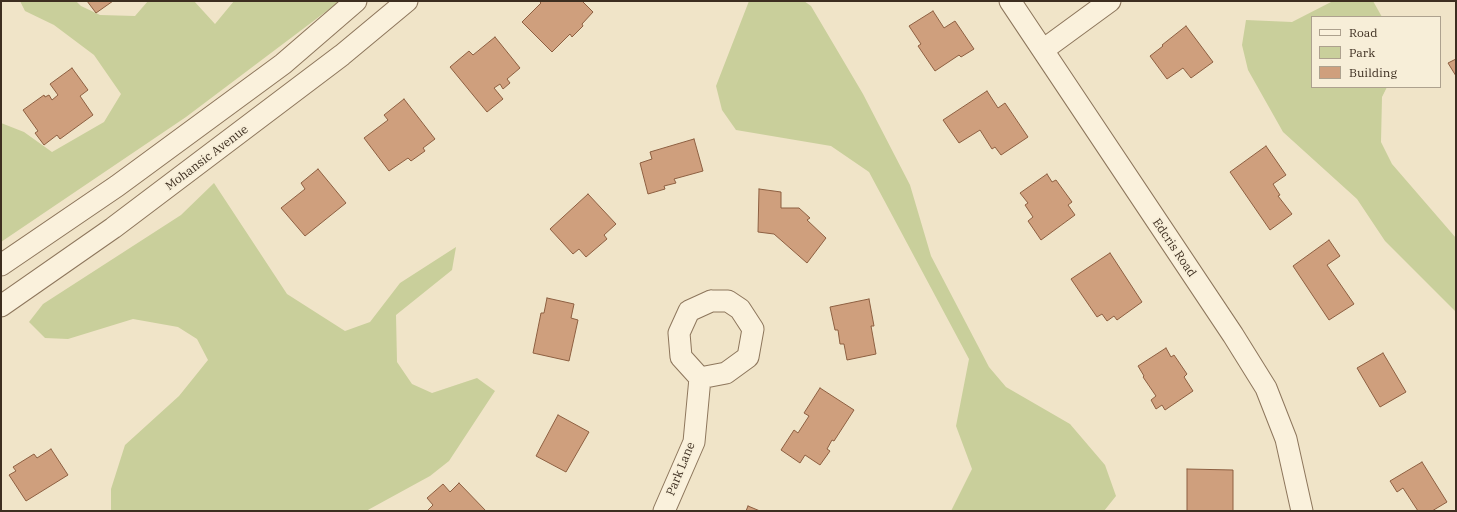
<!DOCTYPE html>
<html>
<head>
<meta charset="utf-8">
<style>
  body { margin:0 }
  #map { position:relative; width:1457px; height:512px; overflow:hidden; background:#f0e4c8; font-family:"IBM Plex Serif",serif }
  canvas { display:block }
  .frame { position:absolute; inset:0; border:2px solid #3d2e20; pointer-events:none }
  .legend { position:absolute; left:1311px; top:16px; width:130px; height:72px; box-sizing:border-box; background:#f7eed8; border:1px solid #ada18e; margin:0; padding:5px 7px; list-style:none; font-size:12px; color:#3d2e20 }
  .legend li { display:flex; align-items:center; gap:8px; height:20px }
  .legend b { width:20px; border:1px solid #ada18e }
</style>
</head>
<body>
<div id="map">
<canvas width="1457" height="512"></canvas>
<div class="frame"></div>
<ul class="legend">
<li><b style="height:5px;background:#faf1dc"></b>Road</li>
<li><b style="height:11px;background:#c9cf9b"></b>Park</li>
<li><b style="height:11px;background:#cf9f7d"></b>Building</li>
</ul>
</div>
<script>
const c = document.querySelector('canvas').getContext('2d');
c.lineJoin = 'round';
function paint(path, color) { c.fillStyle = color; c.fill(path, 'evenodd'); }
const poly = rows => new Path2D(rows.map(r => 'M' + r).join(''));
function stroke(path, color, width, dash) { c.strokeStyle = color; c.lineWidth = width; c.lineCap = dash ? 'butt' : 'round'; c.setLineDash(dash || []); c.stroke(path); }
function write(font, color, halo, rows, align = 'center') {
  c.font = font + ' "IBM Plex Serif",serif'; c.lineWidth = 3.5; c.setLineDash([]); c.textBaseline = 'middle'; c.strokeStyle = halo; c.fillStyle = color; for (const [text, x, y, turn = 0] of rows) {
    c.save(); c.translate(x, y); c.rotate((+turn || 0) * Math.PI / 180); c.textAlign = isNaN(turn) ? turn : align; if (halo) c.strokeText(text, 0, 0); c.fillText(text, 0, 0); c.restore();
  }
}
paint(poly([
  [20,1,76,1,81,6,100,15,135,16,148,1,194,1,215,24,234,1,340,1,186,117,1,242,1,123,24,132,52,152,104,122,121,94,94,55,54,25,25,11],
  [749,1,804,1,811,6,863,94,910,185,931,256,989,367,1006,387,1070,424,1105,465,1116,496,1104,511,951,511,972,469,956,426,969,359,869,172,831,146,736,130,722,110,716,86],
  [1333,1,1373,1,1382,17,1312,17,1312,87,1387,87,1382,97,1381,142,1392,164,1456,238,1456,329,1455,311,1385,241,1357,199,1283,132,1248,70,1242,45,1246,20,1292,22],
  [214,183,287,294,345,331,370,322,400,283,456,247,452,270,396,315,397,362,412,384,432,393,477,378,495,391,449,461,430,476,366,511,111,511,111,489,125,445,179,396,208,360,197,339,178,327,133,319,68,339,45,338,29,322,43,304,181,215]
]), '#c9cf9b');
const building = poly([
  [87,1,113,1,96,13,87,1],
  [539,1,582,1,593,12,582,24,583,26,572,37,570,34,552,52,522,22,541,3,539,1],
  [933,11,944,28,955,21,974,49,961,57,959,55,935,71,918,46,921,44,909,26,933,11],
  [1186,26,1213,62,1191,78,1183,68,1167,79,1150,56,1163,46,1162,45,1186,26],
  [495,37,520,68,507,79,510,83,503,89,500,84,494,88,503,99,487,112,450,67,469,51,473,55,495,37],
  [1456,59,1456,76,1448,63,1456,59],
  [72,68,88,90,80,96,93,115,60,139,57,135,44,145,35,133,38,131,23,110,44,95,45,97,49,95,52,100,58,95,50,84,72,68],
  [987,91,998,108,1005,103,1028,137,1001,155,995,147,992,149,980,130,959,143,943,120,987,91],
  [404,99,435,139,423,148,425,151,411,161,408,158,389,171,364,138,388,120,384,115,404,99],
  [694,139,703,171,674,179,676,183,664,186,665,189,648,194,640,163,652,159,650,152,694,139],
  [1266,146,1286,175,1273,184,1280,195,1278,196,1292,214,1270,230,1230,172,1266,146],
  [318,169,346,203,305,236,281,208,305,189,301,183,318,169],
  [1047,174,1052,182,1056,180,1072,202,1068,205,1075,215,1041,240,1028,221,1033,217,1025,205,1028,203,1020,193,1047,174],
  [759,189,781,192,781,208,799,208,810,218,807,220,826,238,807,263,774,234,758,232,759,189],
  [588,194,616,224,604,235,607,239,586,257,579,249,573,254,550,229,588,194],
  [1329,240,1340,256,1327,265,1354,304,1329,320,1293,266,1329,240],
  [1110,253,1142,302,1117,320,1114,316,1107,321,1102,314,1097,317,1071,279,1110,253],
  [547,298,574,304,571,318,578,320,569,361,533,353,541,313,544,313,547,298],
  [869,299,874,326,871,326,876,354,847,360,844,344,840,344,838,330,835,330,830,307,869,299],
  [1166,348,1171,357,1174,355,1187,374,1184,377,1193,391,1165,410,1162,405,1156,409,1151,400,1156,396,1143,377,1144,376,1138,366,1166,348],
  [1383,353,1406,392,1380,407,1357,368,1383,353],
  [820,388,854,410,834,441,832,440,827,449,830,451,820,465,805,455,800,463,781,450,794,430,798,433,809,416,804,413,820,388],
  [558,415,589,432,566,472,536,456,558,415],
  [51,449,68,475,26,501,9,475,16,471,13,467,34,454,37,458,51,449],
  [1422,462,1447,502,1432,511,1418,511,1403,488,1397,492,1390,481,1422,462],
  [1187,469,1233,470,1233,511,1187,511,1187,469],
  [459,483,486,511,427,511,433,505,427,498,443,484,450,492,459,483],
  [748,506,760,511,746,511,748,506]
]);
paint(building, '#cf9f7d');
stroke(building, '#8d5f41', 1);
const minor = poly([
  [1010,1,1233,335,1266,388,1286,439,1302,511],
  [1043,50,1110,1],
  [1,265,117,186,283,64,356,1],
  [711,301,728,301,740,309,753,329,748,357,726,373,700,378,681,357,679,333,689,311,711,301],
  [1,306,113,228,342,55,407,1],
  [664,511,694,442,700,378]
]);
stroke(minor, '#8d765c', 23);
stroke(minor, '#faf1dc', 21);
write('12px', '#3d2e20', '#f7eed8', [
  ["Mohansic Avenue",207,158,-37],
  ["Edcris Road",1174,248,56],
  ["Park Lane",681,469,-68]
]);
</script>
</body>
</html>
